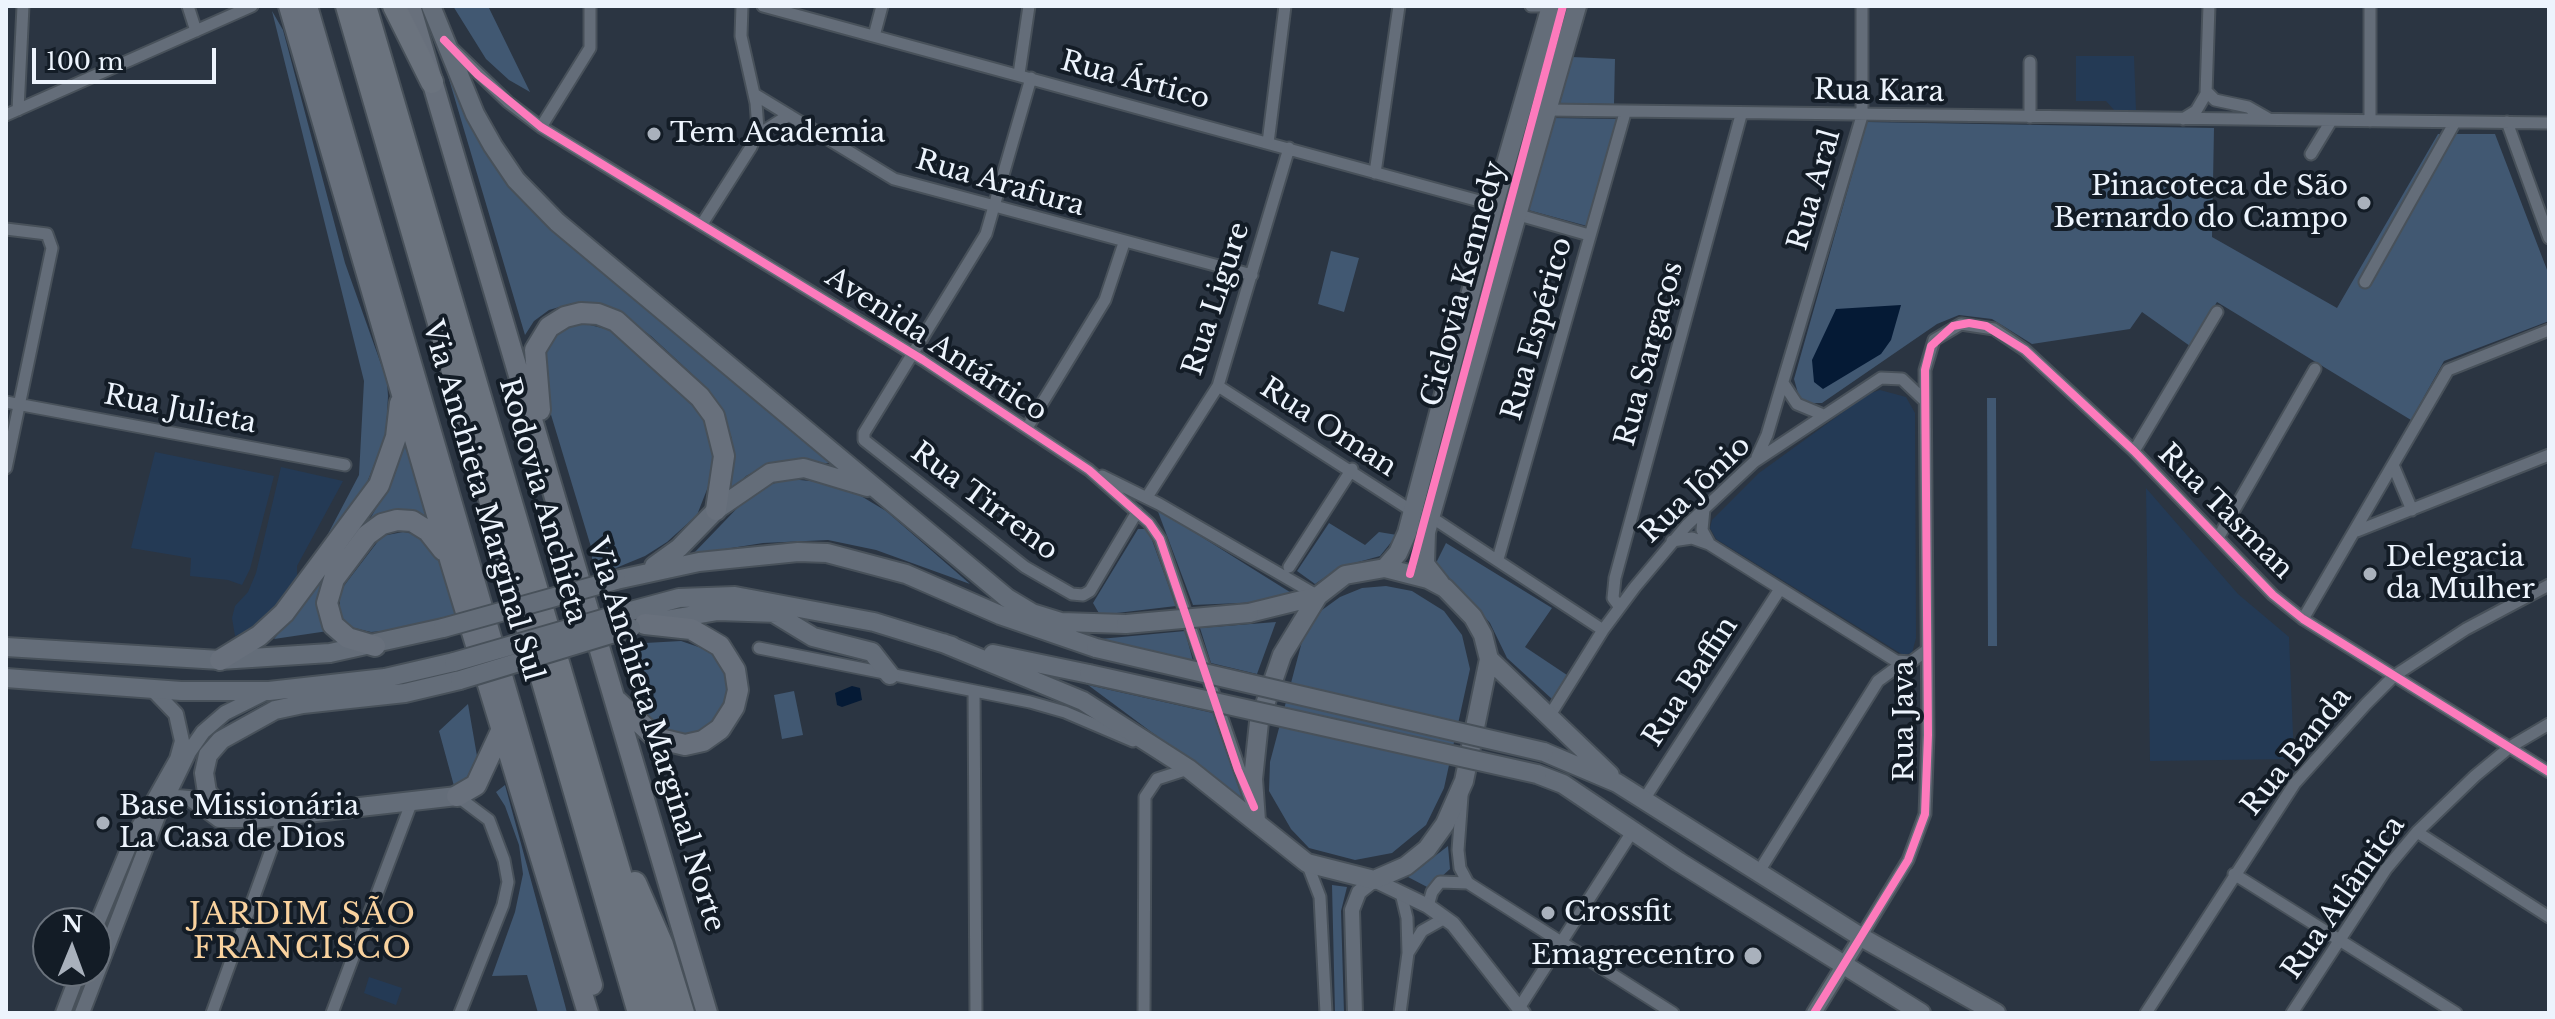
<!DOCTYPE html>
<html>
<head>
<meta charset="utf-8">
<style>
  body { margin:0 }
  #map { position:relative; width:2555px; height:1019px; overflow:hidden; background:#2b3542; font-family:"Libre Baskerville",serif }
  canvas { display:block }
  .frame { position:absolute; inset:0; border:8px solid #edf4fd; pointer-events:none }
  .north { position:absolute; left:32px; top:907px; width:80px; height:80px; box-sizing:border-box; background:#131c26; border:2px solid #6a727c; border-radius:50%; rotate:1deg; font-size:22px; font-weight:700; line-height:32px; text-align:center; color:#edf4fd }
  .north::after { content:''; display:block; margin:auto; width:28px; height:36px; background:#a9b1bc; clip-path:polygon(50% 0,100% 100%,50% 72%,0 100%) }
  .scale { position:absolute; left:32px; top:48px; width:184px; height:36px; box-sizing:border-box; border:4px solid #edf4fd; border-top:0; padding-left:10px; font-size:24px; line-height:28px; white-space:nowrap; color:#edf4fd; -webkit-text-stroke:6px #131c26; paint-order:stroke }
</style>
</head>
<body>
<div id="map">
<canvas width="2555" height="1019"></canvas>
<div class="frame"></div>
<div class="north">N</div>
<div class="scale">100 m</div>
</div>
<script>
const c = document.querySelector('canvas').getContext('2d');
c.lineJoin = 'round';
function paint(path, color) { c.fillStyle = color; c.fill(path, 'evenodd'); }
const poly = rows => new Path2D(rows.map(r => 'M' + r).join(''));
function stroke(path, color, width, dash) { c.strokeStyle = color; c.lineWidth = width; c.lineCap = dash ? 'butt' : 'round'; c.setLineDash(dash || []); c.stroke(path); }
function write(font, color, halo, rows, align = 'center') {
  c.font = font + ' "Libre Baskerville",serif'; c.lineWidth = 8; c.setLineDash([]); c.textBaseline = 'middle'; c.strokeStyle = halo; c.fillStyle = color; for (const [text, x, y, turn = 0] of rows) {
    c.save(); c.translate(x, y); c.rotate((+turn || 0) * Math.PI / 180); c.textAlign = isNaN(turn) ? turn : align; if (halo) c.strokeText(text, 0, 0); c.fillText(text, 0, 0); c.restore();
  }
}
paint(poly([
  [2076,56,2134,56,2136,110,2114,110,2106,101,2076,101],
  [1880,390,1906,397,1915,413,1916,638,1912,653,1903,655,1716,539,1710,528,1712,520,1759,473,1868,394],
  [155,452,274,476,250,569,242,585,228,580,190,576,191,558,131,548],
  [281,467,343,481,297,566,297,582,276,611,258,626,235,636,232,618,235,606,248,592,256,573],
  [2146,488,2238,594,2289,637,2294,759,2150,761],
  [369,977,402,988,396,1005,364,993]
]), '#243a55');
paint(poly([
  [453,6,488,6,530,92,509,80,486,59],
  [272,11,283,30,345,263,387,381,388,396,386,434,363,493,309,570,359,475,364,381],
  [440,49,478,140,501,175,529,208,831,463,770,464,746,476,731,491,732,439,723,413,706,387,651,336,622,315,595,305,573,303,549,310,534,321,525,335],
  [1572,57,1615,59,1614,104,1560,103],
  [1553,118,1617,119,1587,226,1528,210],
  [1867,122,2214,128,2212,237,2337,308,2438,134,2495,134,2549,275,2549,321,2444,361,2411,420,2217,302,2190,346,2142,312,2130,329,2032,344,1992,319,1959,315,1937,324,1822,403,1808,403,1799,397,1794,379],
  [1331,251,1359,258,1344,312,1318,304],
  [578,322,614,331,689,397,707,419,715,469,697,515,667,542,645,556,594,577,591,547,542,385,540,364,550,333],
  [1987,398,1996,398,1997,646,1988,646],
  [406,441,430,517,400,509,381,514,367,524,394,477],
  [790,479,820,482,856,493,886,511,970,584,876,550,828,540,763,543,693,554,745,500,768,485],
  [1157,509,1293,594,1264,602,1193,605],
  [1329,523,1365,545,1379,532,1397,535,1380,556,1340,567,1315,584,1297,571],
  [1138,529,1148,529,1176,606,1100,615,1093,603],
  [403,532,421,535,443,560,459,614,393,630,371,632,350,627,340,615,340,591,382,536],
  [1446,543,1552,608,1525,647,1567,675,1552,699,1507,658,1490,623,1436,563],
  [323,577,318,609,328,631,274,639],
  [1386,586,1412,591,1444,611,1462,635,1470,669,1444,788,1426,825,1392,853,1355,860,1309,848,1291,829,1269,791,1270,762,1304,634,1322,610,1340,597,1362,588],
  [1276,622,1257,674,1211,663,1200,628],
  [1185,631,1193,661,1100,639],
  [681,641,716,653,726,665,729,693,722,715,703,732,667,736,648,721,627,644],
  [1088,685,1213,713,1243,800],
  [794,691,803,735,782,739,774,695],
  [468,704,477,756,467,777,454,786,439,731],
  [505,785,565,1005,567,1013,538,1013,527,975,492,976,515,912,523,874,519,845,505,806,496,792],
  [1448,846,1450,869,1429,888,1408,877],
  [1332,885,1347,887,1341,911,1344,1013,1335,1013]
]), '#415872');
paint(poly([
  [1901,305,1891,340,1881,354,1823,389,1814,382,1812,360,1836,309],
  [852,686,860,688,862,700,842,707,837,705,835,693]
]), '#051a35');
const minor = poly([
  [188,6,196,31],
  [763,6,1494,205],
  [1531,6,1552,6],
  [874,36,882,6],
  [453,49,508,102,541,127,923,360,1089,470,1149,523,1160,539,1250,799],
  [1019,74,1029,6],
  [1031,78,986,234,864,433,864,440,1025,567,1072,594,1083,595,1090,591,1137,512],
  [2206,91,2215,100,2248,107,2269,119],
  [754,94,894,179,1252,275],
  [18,110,23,6],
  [1547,110,2549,123],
  [6,115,252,6],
  [2030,117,2030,62],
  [2183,119,2196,111,2206,94,2209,6],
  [2370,121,2370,6],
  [2507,122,2549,238],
  [541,127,590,48,590,6],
  [756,136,789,115],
  [1268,143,1285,6],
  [2311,154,2331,121],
  [1375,173,1399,6],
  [1519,215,1589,235],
  [702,224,751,147,758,129,756,103,741,36,742,6],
  [6,229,47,234,52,248,6,468],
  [2365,282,2455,122],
  [1783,383,1797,404,1821,414],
  [1218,386,1412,511],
  [6,402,345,465],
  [1027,428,1105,300,1124,243],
  [2134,451,2217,312],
  [1757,457,1767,435,1862,116,1862,6],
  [2393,465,2412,510],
  [1102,476,1159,504,1318,596],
  [1147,497,1218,386,1289,148],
  [1704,509,1702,530,1709,543],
  [1431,517,1603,630],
  [2357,531,2549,455],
  [2218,538,2315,369],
  [1672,541,1692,538,1709,544,1896,661,1911,662,1927,650],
  [1498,559,1625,113],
  [1289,567,1352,469],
  [1619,606,1613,598,1615,578,1741,115],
  [2303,619,2448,370,2549,330],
  [759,648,1030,702,1065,712,1133,741],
  [974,691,976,1013],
  [1550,715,1603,630,1635,587,1687,525,1754,462,1881,378,1902,379,1924,400],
  [457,796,489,820,504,860,508,882,503,905,460,1013],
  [1462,796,1458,850,1460,868,1468,883,1673,1013],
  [1643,801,1780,589],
  [2417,832,2549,917],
  [1307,863,1320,897,1326,1013],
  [1758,873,1878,681,1904,662],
  [2234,874,2456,1013],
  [1428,906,1432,892,1440,882,1468,883],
  [1861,937,1908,860,1925,814,1928,735,1925,370,1934,340,1961,324,1994,329,2025,350,2134,451,2273,595,2303,619,2549,772],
  [1408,953,1422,931,1445,918],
  [1519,1008,1632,832],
  [212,1013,283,817],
  [332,1013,412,801],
  [1144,1013,1145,797,1157,779,1188,769],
  [1400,1013,1408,953,1407,918,1401,893],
  [2146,1013,2295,783,2366,704,2394,676,2466,629,2549,585],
  [2292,1013,2386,869,2417,832,2475,776,2510,747,2549,724]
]);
const tertiary = poly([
  [164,796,189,798,219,820,243,820],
  [96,926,133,837,177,759,182,741,176,714,153,690],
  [63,1013,79,971],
  [82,1013,158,816,189,752,203,732,225,713,269,691],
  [1355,1013,1352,910,1359,892,1374,880,1428,906,1453,924,1523,1013],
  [1814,1013,1861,937]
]);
const primary = poly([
  [431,6,475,114,493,146,516,180,557,222,1007,598,1032,613,1061,622,1126,624],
  [654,566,679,548,716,510,770,473,804,468,867,487],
  [1385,568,1398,553,1407,533,1494,205,1551,6],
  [616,580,699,562,798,552,827,553,906,574,1000,615,1096,648],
  [1440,583,1425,564,1426,532,1577,6],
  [627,612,679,598,735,596,874,622,952,646],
  [772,612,813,637,872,652,890,675],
  [1249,613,1318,596],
  [653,622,718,611,778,613],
  [943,643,1083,701,1189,769,1307,863,1374,880,1406,866,1427,849,1445,824,1464,781,1489,659,1483,635,1473,617,1445,588,1428,579,1385,568,1345,575,1318,596,1282,655,1259,722,1253,779,1256,821],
  [6,647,220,660,330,653,443,628],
  [993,654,1089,674],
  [1489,659,1610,775],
  [6,678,181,691,269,691,385,678,454,662],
  [1544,752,1617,783,1861,937,1996,1013],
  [1537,774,1563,784,1679,862,1921,1013],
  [457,796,254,819,234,816,219,806,207,792,204,773,208,755,221,740,275,710,303,704,405,693,460,680]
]);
const trunk = poly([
  [289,6,451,563,588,1013],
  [307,6,592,985],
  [410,6,707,1013],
  [540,410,535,350,549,327,565,317,581,313,598,314,616,321,700,397,714,416,724,456,716,510],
  [375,646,348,638,333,625,327,603,334,579,367,535,382,524,397,520,412,521,428,531,443,550],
  [220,660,259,636,284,613,379,485,396,437,400,403],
  [617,701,656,738,685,745,703,741,720,729,734,707,738,690,735,670,720,646,691,629,645,624],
  [457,796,476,785,502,729]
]);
const motorway = poly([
  [347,6,639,1013],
  [365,6,661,1013],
  [394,6,432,82],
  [635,883,662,945,683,1013]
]);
stroke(minor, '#48515a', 15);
stroke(tertiary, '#48515a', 18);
stroke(primary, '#48515a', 22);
stroke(trunk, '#48515a', 24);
stroke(motorway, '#48515a', 26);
stroke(minor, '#646d79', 11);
stroke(tertiary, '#646d79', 14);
stroke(primary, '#646d79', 18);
stroke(trunk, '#68707c', 20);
stroke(motorway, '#6b737e', 22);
const primaryBridge = poly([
  [1126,624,1249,613],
  [443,628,616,580],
  [1096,648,1544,752],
  [454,662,627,612],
  [1089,674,1537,774],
  [460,680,631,628]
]);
stroke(primaryBridge, '#48515a', 22, []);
stroke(primaryBridge, '#646d79', 18);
stroke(poly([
  [444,40,478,75,541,127,923,360,1089,470,1149,523,1160,539,1238,770,1254,807],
  [1410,574,1563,6],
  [1814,1013,1908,860,1925,814,1928,735,1925,370,1931,346,1953,326,1969,323,1986,326,2025,350,2134,451,2273,595,2303,619,2549,772]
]), '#fd7abc', 8);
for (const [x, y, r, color] of [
  [654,134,8,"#a9b1bc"],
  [2364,203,8,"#a9b1bc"],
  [2370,574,8,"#a9b1bc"],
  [103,823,8,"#a9b1bc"],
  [1548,913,8,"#a9b1bc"],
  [1753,956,10,"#a9b1bc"]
]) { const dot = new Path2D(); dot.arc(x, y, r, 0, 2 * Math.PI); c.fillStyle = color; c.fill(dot); stroke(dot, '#131c26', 3); }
write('28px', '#edf4fd', '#131c26', [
  ["Rua Ártico",1135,81,15],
  ["Rua Kara",1879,92,1],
  ["Rua Arafura",1000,184,16],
  ["Rua Aral",1815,190,-74],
  ["Ciclovia Kennedy",1464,284,-75],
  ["Rua Ligure",1217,299,-72],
  ["Rua Espérico",1538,329,-74],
  ["Avenida Antártico",936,345,33],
  ["Rua Sargaços",1650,354,-75],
  ["Rua Julieta",180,410,11],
  ["Rua Oman",1328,428,33],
  ["Rua Jônio",1696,490,-44],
  ["Via Anchieta Marginal Sul",482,501,74],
  ["Rodovia Anchieta",542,501,74],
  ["Rua Tirreno",984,502,37],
  ["Rua Tasman",2225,512,45],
  ["Rua Baffin",1691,682,-57],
  ["Rua Java",1905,721,-90],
  ["Via Anchieta Marginal Norte",655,735,73],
  ["Rua Banda",2297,752,-51],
  ["Rua Atlântica",2344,898,-55]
]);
write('28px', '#edf4fd', '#131c26', [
  ["Tem Academia",670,134],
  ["Pinacoteca de São",2348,187,"right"],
  ["Bernardo do Campo",2348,219,"right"],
  ["Delegacia",2386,558],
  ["da Mulher",2386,590],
  ["Base Missionária",119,807],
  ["La Casa de Dios",119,839],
  ["Crossfit",1564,913],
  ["Emagrecentro",1735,956,"right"]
], 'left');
c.letterSpacing = '2px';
write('30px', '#f9d29e', '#131c26', [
  ["JARDIM SÃO",303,916],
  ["FRANCISCO",303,950]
]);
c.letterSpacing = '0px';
</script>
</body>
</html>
